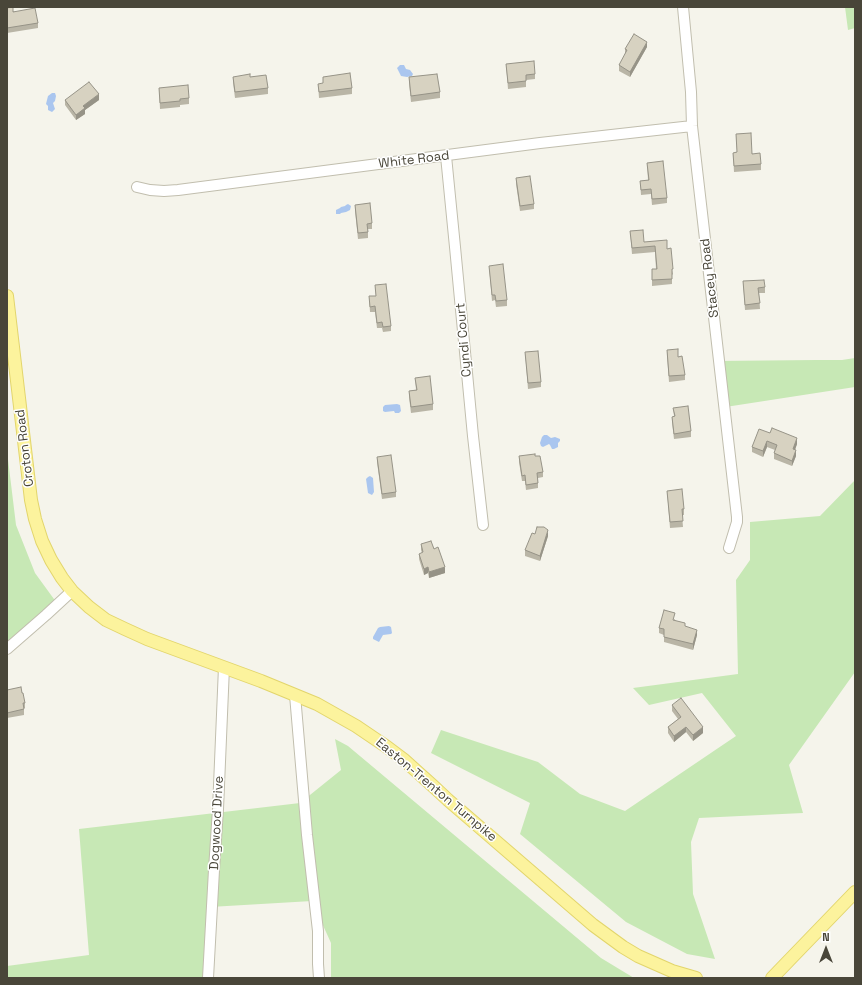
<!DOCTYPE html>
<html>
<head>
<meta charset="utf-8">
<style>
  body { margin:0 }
  #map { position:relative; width:862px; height:985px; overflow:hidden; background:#f5f4eb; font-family:"Space Grotesk",sans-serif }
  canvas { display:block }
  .frame { position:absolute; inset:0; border:8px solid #494639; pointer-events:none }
  .north { position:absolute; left:806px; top:929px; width:40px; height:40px; -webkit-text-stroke:3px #fff; paint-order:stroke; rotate:0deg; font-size:11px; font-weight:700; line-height:16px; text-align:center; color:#494639 }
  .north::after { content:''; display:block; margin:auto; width:14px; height:18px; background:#494639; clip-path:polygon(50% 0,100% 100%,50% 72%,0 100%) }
</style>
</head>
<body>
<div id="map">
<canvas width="862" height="985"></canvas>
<div class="frame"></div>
<div class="north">N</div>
</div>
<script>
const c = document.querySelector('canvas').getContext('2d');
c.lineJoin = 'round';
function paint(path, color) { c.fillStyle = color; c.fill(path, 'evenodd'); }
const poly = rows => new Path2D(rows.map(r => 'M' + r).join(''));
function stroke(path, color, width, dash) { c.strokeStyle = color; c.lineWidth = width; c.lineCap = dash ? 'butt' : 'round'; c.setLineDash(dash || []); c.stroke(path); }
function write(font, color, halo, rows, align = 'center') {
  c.font = font + ' "Space Grotesk",sans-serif'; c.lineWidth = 3; c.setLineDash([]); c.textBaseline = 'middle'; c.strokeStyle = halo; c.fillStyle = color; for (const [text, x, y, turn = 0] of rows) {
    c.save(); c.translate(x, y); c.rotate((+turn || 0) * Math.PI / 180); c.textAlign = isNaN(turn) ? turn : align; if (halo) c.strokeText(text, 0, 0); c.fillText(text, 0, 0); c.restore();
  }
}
paint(poly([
  [845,7,855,7,855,28,848,30],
  [855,358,855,387,719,408,715,361,816,360,842,360],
  [7,451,16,525,35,573,59,606,7,651],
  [855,480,855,672,789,765,803,813,699,818,691,842,693,894,715,959,687,954,626,922,520,834,530,803,431,753,441,730,538,762,580,794,625,811,736,736,702,693,649,705,633,688,738,674,736,580,750,560,750,522,820,516],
  [335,739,348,746,601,958,634,978,331,978,331,943,312,901,210,907,207,978,7,978,7,966,89,955,79,829,300,803,341,770]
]), '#c7e8b5');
paint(poly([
  [400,65,404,65,406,69,410,70,413,74,412,76,407,77,401,76,397,68],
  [52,93,55,93,56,96,55,101,53,103,55,109,52,112,48,110,48,106,46,104,48,96],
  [346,205,348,204,351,206,350,210,346,212,341,213,340,214,336,214,336,210,340,208,341,207,345,206],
  [397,404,400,405,401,411,399,413,395,413,394,411,385,412,383,411,383,407,385,405],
  [544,435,547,435,551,438,555,437,560,439,560,441,558,443,558,447,554,449,552,449,550,445,549,444,543,447,541,446,540,443,542,437],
  [370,476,373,478,374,492,372,495,368,493,366,479,368,477],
  [389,626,391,627,392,633,391,634,383,635,379,642,373,639,373,637,378,628,380,627]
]), '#aac6ef');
const minor = poly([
  [683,7,691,92,692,126,737,517,737,522,729,548],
  [446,156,455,247,473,436,483,525],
  [137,187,150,190,164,191,178,190,540,143,692,126],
  [7,649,46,615,72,591],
  [295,695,307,835,318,931,318,964,319,978],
  [208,978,214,870,218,809,224,667]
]);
const major = poly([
  [7,296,31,500,35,519,42,541,51,560,62,578,72,591,89,607,106,620,125,629,147,639,261,681,317,704,356,726,387,747,403,759,433,786,448,800,593,925,623,947,638,956,672,971,696,978],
  [772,978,855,892]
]);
stroke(minor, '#c1beae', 12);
stroke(major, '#e2d56c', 14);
stroke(minor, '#fff', 10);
stroke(major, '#fcf39d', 12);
paint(poly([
  [7,8,38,23,38,28,7,33],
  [647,47,630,77,619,71,619,65,625,55,625,49],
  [506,64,535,74,535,79,526,80,526,87,508,89],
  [233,77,250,77,268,88,268,94,235,98,233,82],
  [323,77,352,88,352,94,319,98,318,84,323,84],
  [409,77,440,92,440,98,411,102,409,83],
  [159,88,189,98,189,104,180,105,180,107,160,109],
  [65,100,99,100,85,110,85,114,76,120,65,105],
  [736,134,761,164,761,170,734,172,733,153,737,152],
  [647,163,667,198,667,203,652,205,651,194,641,195,640,181,648,180],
  [516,178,534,204,534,209,520,211,516,184],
  [355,205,372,223,372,229,368,229,368,238,358,239,355,211],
  [630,231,644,242,667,249,673,274,672,275,672,284,652,286,652,269,656,269,655,252,632,254],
  [489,266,507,300,507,306,496,307,495,300,492,301],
  [743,281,765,287,765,293,759,293,760,309,745,310],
  [375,285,391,326,391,331,383,332,382,328,377,328,375,312,370,312,369,296,376,296],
  [667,350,685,375,685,380,669,382,667,355],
  [525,352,541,382,541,387,528,389],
  [415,378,433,404,433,410,411,413,409,397,409,391,416,390],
  [673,408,691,431,691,437,674,439,672,422,672,417,674,416],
  [770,433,797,444,795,450,796,456,792,466,774,459,774,453,775,450,767,447,763,457,752,452,752,447],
  [519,456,535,456,543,472,543,477,538,478,538,488,526,490,525,481,522,481,519,462],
  [377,457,396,492,396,497,382,499,377,462],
  [667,491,684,509,684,515,682,515,683,527,670,528],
  [535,534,548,536,540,561,525,556,525,550],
  [421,544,434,549,445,573,429,578,428,573,424,575,419,559,419,554,422,553,421,550],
  [675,619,675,620,685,627,697,635,693,650,664,642,664,635,659,633,659,628],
  [7,690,22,693,25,703,25,708,24,708,24,715,7,718],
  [672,705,703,733,693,741,686,732,674,742,668,733,668,727,678,719,672,711]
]), '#b9b5a6');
paint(poly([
  [647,42,647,47,630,77,630,72],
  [99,94,99,100,85,110,85,114,76,120,76,115,83,106],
  [797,438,797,444,793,455,793,449],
  [767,441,767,447,763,457,763,451],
  [796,450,796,456,792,466,792,461],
  [548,530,548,536,540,561,540,556],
  [428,567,428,573,424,575,424,569],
  [445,567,445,573,429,578,429,572],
  [697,630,697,635,693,650,693,644],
  [686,727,686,732,674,742,674,736],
  [703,727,703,733,693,741,693,735]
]), '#969387');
const building = poly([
  [13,7,13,12,35,8,38,23,7,28,7,8,13,7],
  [634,34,647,42,630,72,619,65,627,50,625,49,634,34],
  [534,61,535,74,526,75,526,81,508,83,506,64,534,61],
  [350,73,352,88,319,92,318,84,323,83,323,77,350,73],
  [250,74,250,77,266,75,268,88,235,92,233,77,250,74],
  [437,74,440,92,411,96,409,77,437,74],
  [89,82,99,94,83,106,85,108,76,115,65,100,89,82],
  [188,85,189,98,180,99,180,101,160,103,159,88,188,85],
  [751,133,752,154,760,153,761,164,734,166,733,153,737,152,736,134,751,133],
  [663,161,667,198,652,199,651,189,641,190,640,181,649,180,647,163,663,161],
  [530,176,534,204,520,206,516,178,530,176],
  [370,203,372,223,367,224,368,232,358,233,355,205,370,203],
  [643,230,644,242,667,240,667,249,671,248,673,269,672,269,672,279,652,280,652,269,657,269,655,246,632,248,630,231,643,230],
  [503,264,507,300,496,301,495,295,492,295,489,266,503,264],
  [764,280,765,287,758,288,760,303,745,305,743,281,764,280],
  [386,284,391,326,383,327,382,322,377,323,375,306,370,307,369,296,376,296,375,285,386,284],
  [678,349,678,357,682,356,685,375,669,376,667,350,678,349],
  [538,351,541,382,528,383,525,352,538,351],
  [430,376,433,404,411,407,409,391,417,390,415,378,430,376],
  [688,406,691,431,674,434,672,417,675,416,673,408,688,406],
  [772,428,797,438,793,449,796,450,792,461,774,453,777,445,767,441,763,451,752,447,759,429,770,433,772,428],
  [535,454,535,456,540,456,543,472,537,473,538,483,526,485,525,475,522,476,519,456,535,454],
  [391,455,396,492,382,494,377,457,391,455],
  [682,489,684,509,682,509,683,521,670,522,667,491,682,489],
  [537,527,544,527,548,530,540,556,525,550,532,533,535,534,537,527],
  [431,541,434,549,438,547,445,567,429,572,428,567,424,569,419,554,423,552,421,544,431,541],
  [664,610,675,613,673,620,685,623,685,626,697,630,693,644,664,637,664,629,659,628,664,610],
  [21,687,22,693,23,693,25,703,23,703,24,709,7,713,7,690,21,687],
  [681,698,703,727,693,735,686,727,674,736,668,727,681,717,672,705,681,698]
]);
paint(building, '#d7d2c1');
stroke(building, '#969387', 1);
write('13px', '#494639', '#fff', [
  ["White Road",414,160,-7],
  ["Stacey Road",710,278,-97],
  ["Cyndi Court",464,340,-95],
  ["Croton Road",25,448,-97],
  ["Easton-Trenton Turnpike",436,790,40],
  ["Dogwood Drive",217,823,-87]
]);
</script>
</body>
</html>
